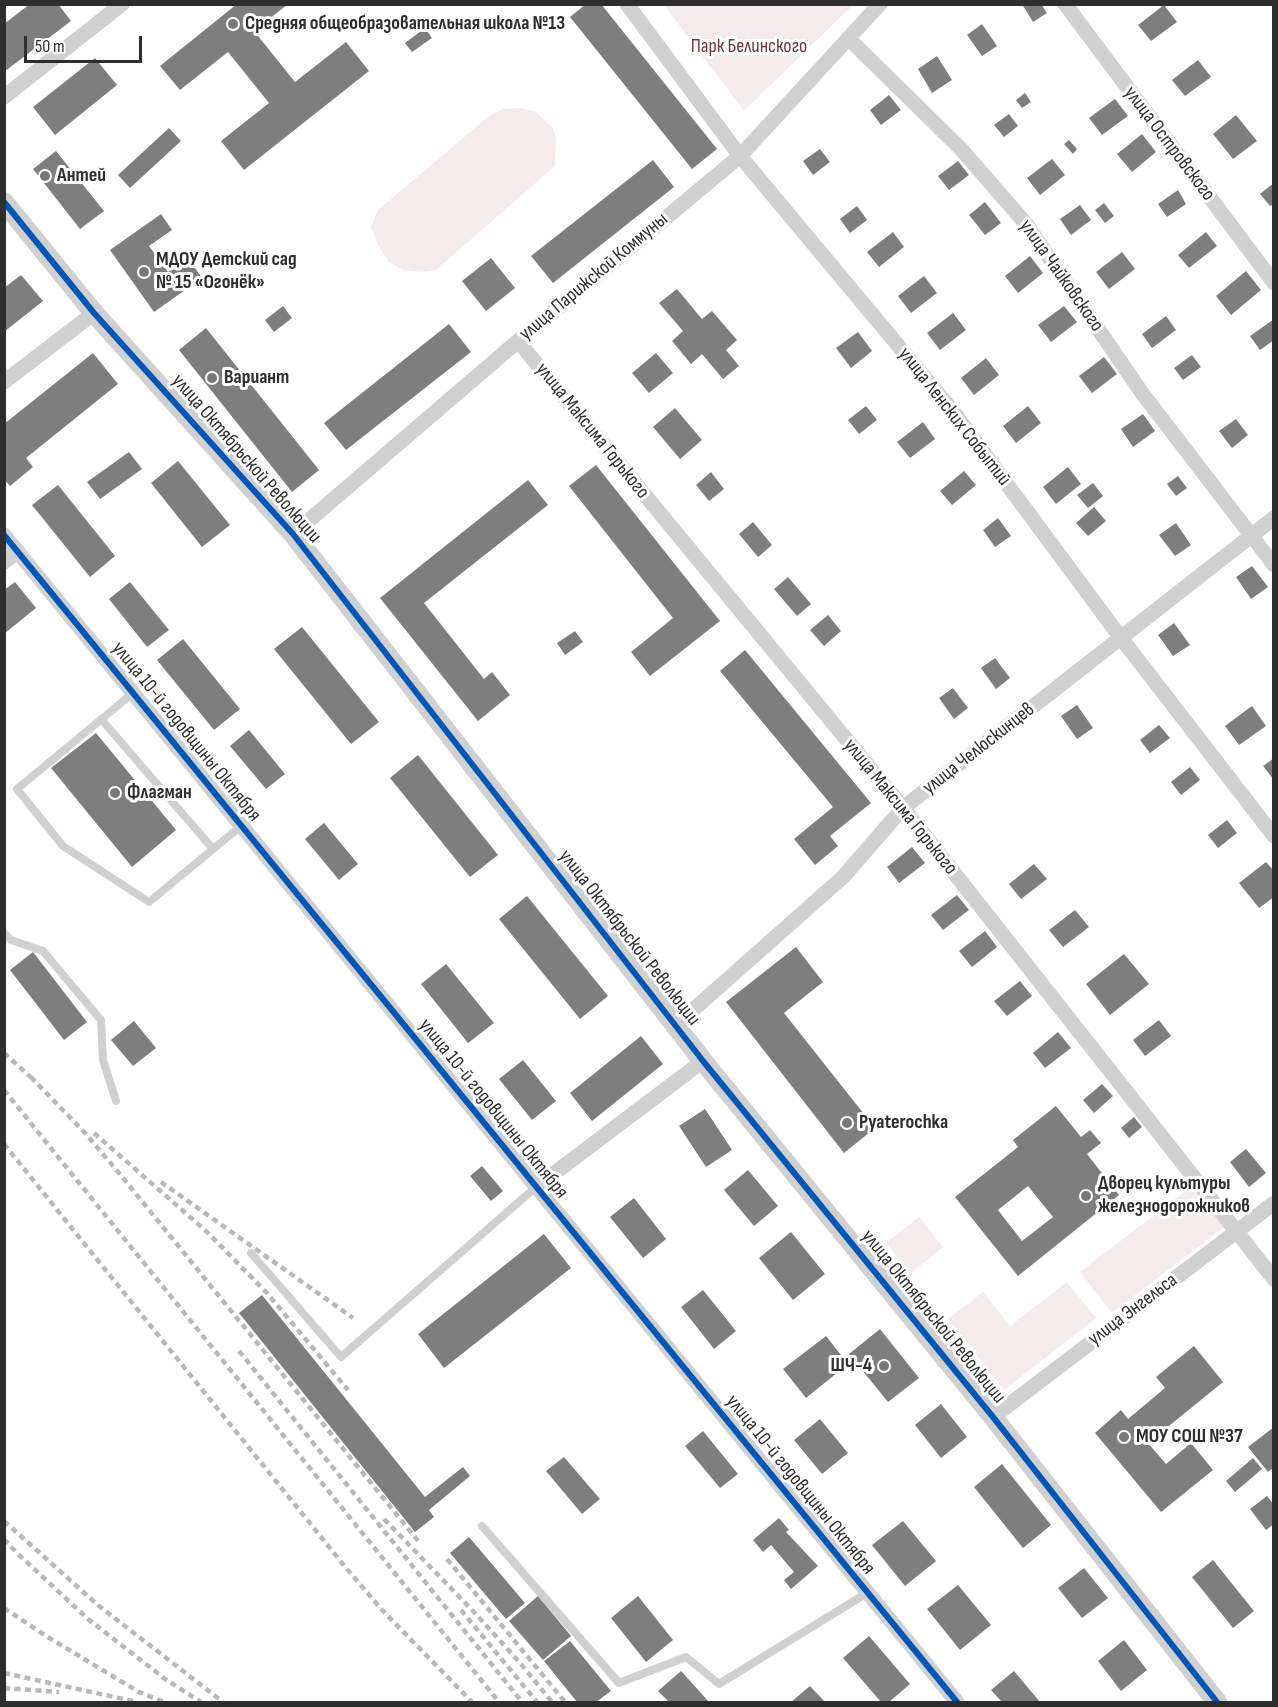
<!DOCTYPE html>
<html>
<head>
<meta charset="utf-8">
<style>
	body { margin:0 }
	#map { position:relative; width:1278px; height:1707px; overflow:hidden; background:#fff; font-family:"Sofia Sans Condensed",sans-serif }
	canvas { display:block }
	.frame { position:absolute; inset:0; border:6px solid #2e2e2e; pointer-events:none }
	.scale { position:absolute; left:24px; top:36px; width:118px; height:27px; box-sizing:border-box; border:3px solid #2e2e2e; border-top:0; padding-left:8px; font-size:18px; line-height:21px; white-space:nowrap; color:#2e2e2e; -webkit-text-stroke:4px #fff; paint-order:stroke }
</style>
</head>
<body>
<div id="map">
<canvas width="1278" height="1707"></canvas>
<div class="frame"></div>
<div class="scale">50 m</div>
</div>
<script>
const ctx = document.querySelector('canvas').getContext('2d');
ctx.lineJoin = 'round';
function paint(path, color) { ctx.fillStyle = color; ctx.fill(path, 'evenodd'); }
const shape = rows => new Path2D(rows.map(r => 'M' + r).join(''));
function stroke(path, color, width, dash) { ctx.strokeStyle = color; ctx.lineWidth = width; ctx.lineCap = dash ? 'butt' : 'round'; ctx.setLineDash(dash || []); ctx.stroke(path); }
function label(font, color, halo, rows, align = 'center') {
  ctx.font = font + ' "Sofia Sans Condensed",sans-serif'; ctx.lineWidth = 6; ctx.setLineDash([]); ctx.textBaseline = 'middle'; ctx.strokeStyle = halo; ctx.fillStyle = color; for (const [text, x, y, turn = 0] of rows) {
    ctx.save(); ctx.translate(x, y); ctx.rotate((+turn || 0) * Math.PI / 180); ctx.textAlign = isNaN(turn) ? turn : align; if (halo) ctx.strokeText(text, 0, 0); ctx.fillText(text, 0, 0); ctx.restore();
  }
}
const green = shape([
	[664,5,853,5,744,111],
	[521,108,536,112,552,127,556,137,555,166,436,270,420,272,403,270,388,261,378,245,371,227,378,210,488,117,502,109],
	[1192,1186,1224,1227,1112,1313,1080,1272],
	[919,1217,943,1247,911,1273,886,1243],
	[1067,1282,1096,1318,1004,1390,948,1319,983,1292,1010,1326]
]);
const building = shape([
	[30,4,58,4,71,21,4,72,4,24],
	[237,4,288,4,254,31,295,82,346,42,369,71,244,170,221,141,269,103,228,52,180,90,160,66],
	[586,4,601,4,717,149,692,169,570,17],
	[1022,4,1041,4,1047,13,1033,22],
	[1164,5,1177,22,1151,41,1138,25],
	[982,24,997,46,982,56,967,35],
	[425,28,432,38,412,52,405,43],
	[937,56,952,80,932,93,918,69],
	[95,58,117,85,55,135,33,107],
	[1198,60,1211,77,1185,96,1172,80],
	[1025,93,1031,102,1022,108,1016,100],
	[889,95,901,110,881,125,870,110],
	[1115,99,1128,116,1102,135,1089,118],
	[1009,114,1018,126,1004,137,994,125],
	[1236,115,1257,141,1233,159,1213,134],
	[169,128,181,141,130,188,118,175],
	[1142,134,1156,152,1132,172,1117,154],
	[1069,140,1077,149,1073,154,1064,144],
	[820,149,830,162,813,175,803,161],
	[56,151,104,211,80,229,33,169],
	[1052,159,1065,175,1040,195,1027,178],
	[653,160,674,187,553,283,531,256],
	[958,161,969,175,949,190,938,176],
	[1274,183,1274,204,1270,206,1260,194],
	[1178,190,1186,204,1167,217,1158,204],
	[985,202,1001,223,985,235,969,215],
	[1104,203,1114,216,1105,223,1095,210],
	[1080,205,1091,220,1071,235,1060,219],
	[857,206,867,220,850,233,840,219],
	[161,214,172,230,149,246,168,272,188,258,202,278,154,312,110,250],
	[893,232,904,247,879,267,867,252],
	[1206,232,1217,246,1189,268,1178,255],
	[1122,252,1135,269,1109,289,1096,272],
	[1030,256,1043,273,1018,293,1005,276],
	[491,258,515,288,486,311,462,281],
	[1246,271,1261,290,1231,315,1216,296],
	[21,275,43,301,4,332,4,288],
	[924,276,937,293,911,313,898,296],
	[677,289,702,319,712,311,737,340,726,350,739,366,723,379,702,354,691,364,672,341,683,331,659,303],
	[283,306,292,318,274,332,265,320],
	[1064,306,1077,322,1051,342,1038,325],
	[953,313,966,330,940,350,927,333],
	[1166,316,1176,330,1152,348,1142,334],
	[1274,319,1274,340,1260,350,1250,336],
	[449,324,471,352,346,450,324,423],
	[206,328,319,470,292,492,179,350],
	[858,332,872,351,851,368,836,348],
	[93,353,118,384,26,458,33,467,10,486,4,479,4,424],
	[656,353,673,373,649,393,632,373],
	[1192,355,1201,367,1183,380,1174,368],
	[1104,357,1117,374,1092,393,1079,376],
	[986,358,999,375,974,395,961,378],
	[866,406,877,420,859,434,848,420],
	[1028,406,1041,423,1016,443,1003,426],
	[675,408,702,440,680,459,653,427],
	[1143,414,1155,431,1133,447,1121,429],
	[1236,419,1248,435,1232,448,1219,431],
	[923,422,935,439,910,458,897,442],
	[129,452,142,469,100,499,87,482],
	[178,461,230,525,202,547,151,483],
	[596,465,720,621,650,676,631,652,673,618,569,486],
	[1068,467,1081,484,1056,504,1043,487],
	[964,471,976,485,952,505,940,491],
	[711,472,724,489,709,501,696,485],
	[1178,476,1187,488,1176,496,1167,484],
	[528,480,548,505,424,603,484,679,492,672,510,695,478,721,380,598],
	[1093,483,1103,496,1088,508,1077,495],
	[58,485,115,556,90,577,32,505],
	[1094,507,1106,521,1088,536,1076,523],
	[998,518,1011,536,995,547,983,530],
	[753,522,772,545,758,557,739,534],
	[1176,523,1191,545,1175,556,1159,535],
	[1252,566,1268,587,1251,599,1236,577],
	[788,577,811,604,797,616,774,589],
	[15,582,36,608,4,634,4,590],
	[130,582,169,630,147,647,109,599],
	[828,615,841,631,824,646,810,630],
	[1174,623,1190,645,1173,656,1158,635],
	[302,627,379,722,351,744,274,649],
	[575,631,583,642,565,655,557,643],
	[183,639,240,709,214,730,157,660],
	[745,650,871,803,830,836,838,846,815,865,794,839,833,807,720,671],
	[995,658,1010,678,996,689,981,668],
	[953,688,968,708,954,719,939,698],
	[1077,705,1093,728,1077,739,1061,716],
	[1252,706,1266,726,1239,745,1225,726],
	[1159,725,1170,738,1150,753,1140,740],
	[249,730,285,774,266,789,230,746],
	[96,733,176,830,132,867,51,768],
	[418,755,498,855,470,877,390,778],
	[1274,758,1274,780,1263,766],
	[1190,767,1200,780,1181,795,1171,782],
	[1227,820,1237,833,1218,848,1208,835],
	[324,823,358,864,339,880,305,839],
	[912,847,925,863,899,883,887,867],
	[1266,862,1274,871,1274,897,1259,908,1239,883],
	[1034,864,1047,879,1021,899,1009,884],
	[957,895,969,910,943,930,931,915],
	[527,896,608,996,580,1019,499,919],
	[1075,910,1089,927,1063,947,1049,930],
	[985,931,997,947,972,967,959,951],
	[796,947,823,982,784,1013,875,1128,844,1153,726,1002],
	[33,952,87,1022,64,1040,10,970],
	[1124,954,1149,984,1110,1015,1086,984],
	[446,964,494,1023,468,1043,421,984],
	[1020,981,1032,996,1007,1016,994,1001],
	[1159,1020,1171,1036,1145,1056,1133,1040],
	[134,1021,156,1048,133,1066,111,1040],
	[1058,1032,1071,1048,1045,1068,1033,1053],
	[641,1036,663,1064,592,1121,570,1093],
	[523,1060,556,1101,532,1120,499,1079],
	[1102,1084,1113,1096,1094,1113,1083,1100],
	[1056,1106,1081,1137,1090,1130,1101,1143,1087,1154,1119,1195,1018,1276,955,1197,1018,1147,1013,1140],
	[1028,1186,1053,1217,1022,1241,998,1210],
	[705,1109,732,1150,706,1167,679,1126],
	[1134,1117,1142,1127,1129,1138,1121,1128],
	[1246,1149,1266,1173,1249,1187,1230,1162],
	[482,1166,503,1191,491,1201,470,1176],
	[748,1170,778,1206,754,1226,724,1190],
	[634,1198,666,1239,643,1258,610,1217],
	[791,1232,825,1274,793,1300,759,1258],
	[544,1234,571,1268,444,1368,418,1334],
	[703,1290,736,1331,714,1349,681,1307],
	[262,1295,425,1497,463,1467,470,1476,429,1510,434,1517,415,1532,239,1313],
	[880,1329,919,1378,888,1402,849,1354],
	[826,1336,848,1364,806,1398,783,1369],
	[1194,1346,1223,1382,1148,1443,1166,1464,1191,1443,1213,1470,1161,1512,1095,1433,1121,1410,1128,1419,1165,1388,1156,1377],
	[941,1404,967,1437,941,1458,915,1425],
	[820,1419,848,1453,822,1474,794,1440],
	[1274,1427,1274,1467,1268,1472,1248,1447],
	[703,1431,738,1474,720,1488,685,1446],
	[564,1457,600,1499,582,1514,546,1471],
	[1253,1458,1262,1469,1235,1492,1226,1481],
	[1002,1464,1051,1525,1023,1548,974,1487],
	[1267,1496,1274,1505,1274,1524,1266,1530,1250,1509],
	[779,1518,789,1530,786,1532,818,1566,791,1589,784,1580,794,1572,771,1545,763,1552,753,1540],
	[903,1521,936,1561,905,1586,872,1545],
	[469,1537,525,1603,506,1619,450,1553],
	[1213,1560,1254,1611,1233,1628,1192,1577],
	[1084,1568,1108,1598,1082,1618,1058,1588],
	[958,1585,991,1625,960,1650,927,1609],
	[538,1596,571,1636,543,1660,509,1621],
	[638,1596,673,1640,646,1662,611,1618],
	[869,1636,910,1684,889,1702,881,1702,843,1658],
	[1124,1640,1147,1670,1121,1691,1098,1661],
	[570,1641,611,1691,596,1702,577,1702,544,1661],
	[681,1671,709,1702,669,1702,658,1691],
	[1014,1671,1040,1702,1002,1702,991,1690],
	[810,1686,825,1702,791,1702]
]);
const service = shape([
	[133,693,17,789,63,846,149,902,241,826],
	[101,719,213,849],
	[4,933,11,940,43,951,101,1020,103,1060,116,1101],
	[251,1253,341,1357,536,1187],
	[482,1526,619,1683,686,1657,719,1684,867,1593]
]);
const minor = shape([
	[627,4,740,156,952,410,1121,638,1274,836],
	[1065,4,1274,283],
	[848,38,961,149,1027,225,1142,393,1274,565],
	[4,97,122,4],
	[518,341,903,808,1274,1279],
	[4,382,94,313],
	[293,534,518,341,740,156,880,4],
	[4,535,957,1702],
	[4,562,18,551],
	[676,1025,843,877,903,808,1274,518],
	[536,1187,703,1061],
	[993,1417,1274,1203]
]);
const tertiary = shape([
	[4,202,94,313,293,534,703,1061,993,1417,1217,1702]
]);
const rail = shape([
	[4,1053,35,1081],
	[31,1077,85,1133,119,1173,419,1542],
	[4,1090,499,1702],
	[94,1133,206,1231,267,1293,348,1390],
	[4,1144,342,1563,382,1610,472,1702],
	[161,1182,353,1318],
	[239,1351,522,1702],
	[384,1519,473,1611,521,1664,552,1702],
	[4,1521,99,1606,223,1702],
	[4,1539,17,1553,88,1619,165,1679,201,1702],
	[447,1559,565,1702],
	[4,1608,46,1636,139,1692,164,1702],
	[461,1610,537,1702],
	[4,1673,137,1702],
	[4,1688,59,1692]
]);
const cycleway = shape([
	[4,202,94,313,293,534,703,1061,993,1417,1217,1702],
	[4,535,957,1702]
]);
const markers = [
	[233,24,6,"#777"],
	[45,176,6,"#777"],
	[144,272,6,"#777"],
	[212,378,6,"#777"],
	[115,793,6,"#777"],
	[847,1123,6,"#777"],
	[1086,1196,6,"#777"],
	[884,1366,6,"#777"],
	[1124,1437,6,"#777"]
];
const poiNames = [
	["Средняя общеобразовательная школа №13",245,24],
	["Антей",57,176],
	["МДОУ Детский сад",156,260],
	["№ 15 «Огонёк»",156,283],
	["Вариант",224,378],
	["Флагман",127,793],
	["Pyaterochka",859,1123],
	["Дворец культуры",1098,1184],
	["железнодорожников",1098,1207],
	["ШЧ-4",872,1366,"right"],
	["МОУ СОШ №37",1136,1437]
];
const parkNames = [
	["Парк Белинского",749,47]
];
const streetNames = [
	["улица Островского",1169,144,53],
	["улица Чайковского",1061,276,55],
	["улица Парижской Коммуны",594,277,-40],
	["улица Ленских Событий",954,417,52],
	["улица Максима Горького",592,431,51],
	["улица Октябрьской Революции",246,459,49],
	["улица 10-й годовщины Октября",186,732,51],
	["улица Челюскинцев",979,749,-38],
	["улица Максима Горького",900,807,51],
	["улица Октябрьской Революции",629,938,52],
	["улица 10-й годовщины Октября",493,1109,51],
	["улица Энгельса",1133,1310,-37],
	["улица Октябрьской Революции",933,1317,51],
	["улица 10-й годовщины Октября",800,1485,51]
];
paint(green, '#f5ebec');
paint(building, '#7e7e7e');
stroke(service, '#d0d0d0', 8);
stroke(minor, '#d0d0d0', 15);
stroke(tertiary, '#d0d0d0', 20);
stroke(rail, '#b8b8b8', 4.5, [6, 4.5]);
stroke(cycleway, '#0057b8', 6);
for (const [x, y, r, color] of markers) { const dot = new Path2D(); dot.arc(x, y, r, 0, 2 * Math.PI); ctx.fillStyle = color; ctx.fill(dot); stroke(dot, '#fff', 2); }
label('bold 20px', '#2e2e2e', '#fff', poiNames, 'left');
label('20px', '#6d3939', '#fff', parkNames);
label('20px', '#2e2e2e', '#fff', streetNames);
</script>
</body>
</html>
